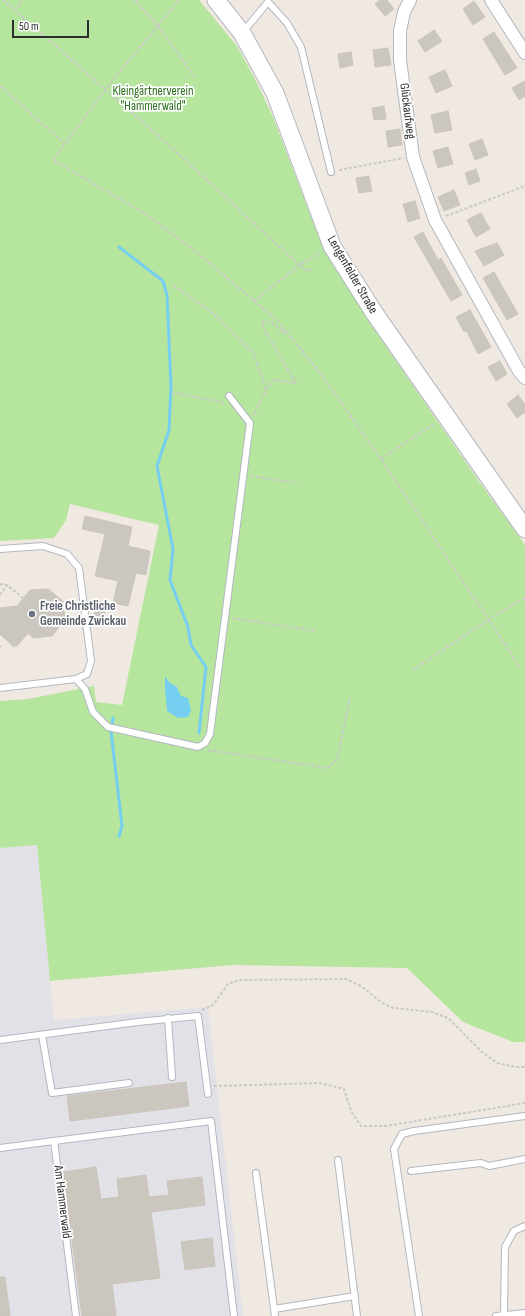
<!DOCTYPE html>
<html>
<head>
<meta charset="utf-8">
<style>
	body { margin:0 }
	#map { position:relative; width:525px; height:1316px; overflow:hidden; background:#efe9e1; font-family:"Sofia Sans Condensed",sans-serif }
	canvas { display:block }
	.scale { position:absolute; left:12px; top:20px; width:77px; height:18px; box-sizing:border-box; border:2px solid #2e2e2e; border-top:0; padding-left:5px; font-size:12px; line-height:14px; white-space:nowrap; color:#2e2e2e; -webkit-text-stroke:3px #fff; paint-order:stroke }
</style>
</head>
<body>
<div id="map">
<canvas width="525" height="1316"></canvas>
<div class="scale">50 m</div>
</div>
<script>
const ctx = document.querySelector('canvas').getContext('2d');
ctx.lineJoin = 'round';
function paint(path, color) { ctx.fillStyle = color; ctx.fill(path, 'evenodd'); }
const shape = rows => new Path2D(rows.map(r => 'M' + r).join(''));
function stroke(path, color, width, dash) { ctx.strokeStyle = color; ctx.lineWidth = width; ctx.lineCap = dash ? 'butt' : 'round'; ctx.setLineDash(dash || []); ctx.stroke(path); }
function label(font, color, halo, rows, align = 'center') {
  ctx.font = font + ' "Sofia Sans Condensed",sans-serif'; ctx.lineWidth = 3.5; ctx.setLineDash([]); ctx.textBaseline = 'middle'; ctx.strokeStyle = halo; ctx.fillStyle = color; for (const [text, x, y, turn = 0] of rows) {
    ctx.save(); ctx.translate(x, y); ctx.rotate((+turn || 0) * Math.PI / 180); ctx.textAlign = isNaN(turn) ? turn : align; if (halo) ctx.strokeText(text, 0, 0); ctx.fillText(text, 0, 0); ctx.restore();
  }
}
const industrial = shape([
	[37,845,54,1020,208,1007,243,1316,0,1316,0,848]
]);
const green = shape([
	[0,0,199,0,237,46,256,81,273,117,318,235,367,319,478,480,525,545,525,1042,513,1042,463,1022,407,968,233,965,50,981,37,845,0,848,0,701,28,699,94,686,96,702,122,705,159,525,70,504,66,520,54,538,0,541]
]);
const water = shape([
	[165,676,170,683,177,687,181,696,188,698,191,710,188,717,178,718,167,711,165,688]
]);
const stream = shape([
	[119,247,163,281,167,295,171,386,169,430,157,466,173,549,170,580,188,627,191,645,206,667,199,733],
	[112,725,113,718],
	[111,731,122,826,119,836]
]);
const building = shape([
	[380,0,387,0,394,9,385,16,375,4,380,0],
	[474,1,485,17,473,25,463,9,474,1],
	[434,30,442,41,425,52,418,41,434,30],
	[494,32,517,68,505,75,483,39,494,32],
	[388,48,391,65,375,67,373,50,388,48],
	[351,52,353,65,340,68,338,54,351,52],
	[445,70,452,86,436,93,429,77,445,70],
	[525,81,525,96,519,100,512,88,525,81],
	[384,106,386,119,374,120,372,108,384,106],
	[448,111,452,130,435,133,431,115,448,111],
	[400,129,402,145,388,147,386,131,400,129],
	[482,139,488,155,475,160,469,144,482,139],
	[448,147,453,164,438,168,433,151,448,147],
	[476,169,480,181,469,185,465,173,476,169],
	[369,176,372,191,359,193,356,178,369,176],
	[454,190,460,205,444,211,438,197,454,190],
	[415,201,420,218,408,222,403,204,415,201],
	[481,213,490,229,476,237,467,220,481,213],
	[423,232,438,260,441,258,462,295,451,301,414,237,423,232],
	[497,243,504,255,484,266,475,251,497,243],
	[494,272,518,314,507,320,483,278,494,272],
	[470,310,491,347,478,354,466,330,464,332,456,317,470,310],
	[500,361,507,374,496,381,488,367,500,361],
	[518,395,525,404,525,412,517,418,507,404,518,395],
	[85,516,132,527,128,546,150,551,146,575,136,573,128,606,113,603,118,581,95,576,105,534,82,529,85,516],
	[48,589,63,601,65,620,52,636,33,638,28,633,17,646,16,645,14,647,0,634,0,608,17,606,30,590,48,589],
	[97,601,106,602,104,617,94,616,97,601],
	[186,1082,189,1106,70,1121,67,1096,186,1082],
	[96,1167,101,1199,119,1197,117,1179,146,1175,149,1197,169,1195,167,1181,202,1177,205,1205,151,1212,160,1278,112,1284,116,1316,82,1316,63,1172,96,1167],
	[212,1238,215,1266,185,1270,181,1242,212,1238],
	[0,1277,5,1277,10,1316,0,1316,0,1277]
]);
const path = shape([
	[3,0,162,139,305,270,312,270],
	[135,0,157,25,195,77],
	[179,0,105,90,53,160,147,215,195,251,277,320,320,373,381,459,520,667],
	[15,12,22,0],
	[0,86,64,143],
	[339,170,404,158],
	[446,216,525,186],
	[174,286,213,313,254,354,266,390,253,416],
	[254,301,300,265,320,253],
	[266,390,273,380,296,383,263,328,263,321,274,324,284,333,287,332],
	[172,392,225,403],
	[381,459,435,423],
	[251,476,297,483],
	[0,584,7,585,23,598],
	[0,595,7,585],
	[232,618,316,631],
	[0,647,1,646],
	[413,670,489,619,525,598],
	[208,750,328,768,337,760,350,698],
	[202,1010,213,1005,228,984,239,980,346,979,361,986,382,1003,393,1008,432,1012,448,1018,482,1052,497,1063,516,1067,525,1067],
	[214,1086,320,1083,344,1089,351,1111,361,1126,386,1126,525,1103]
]);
const lane = shape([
	[243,32,268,2,287,23,301,47,331,172],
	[0,549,43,546,67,554,79,568,91,661,87,674,76,679,0,688],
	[76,679,85,689,93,712,108,727,198,747,205,743,210,734,250,423,229,396],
	[168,1018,172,1077],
	[42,1035,52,1093,129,1083],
	[0,1040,138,1022,198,1016,208,1094],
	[54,1141,211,1121,234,1316],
	[0,1148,54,1141,76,1316],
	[338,1160,357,1316],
	[411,1171,481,1163,489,1166,525,1159],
	[256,1173,275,1316],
	[274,1309,355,1296],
	[504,1315,505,1247,514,1231,525,1226],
	[419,1316,394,1149,402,1134,414,1131,525,1116],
	[496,1316,525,1313]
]);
const street = shape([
	[410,0,404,12,400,31,400,60,413,157,435,220,519,371,525,378],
	[491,0,525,53]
]);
const secondary = shape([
	[216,0,242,33,275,93,332,246,375,314,525,529]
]);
const markers = [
	[32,614,4,"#6b7280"]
];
const parkNames = [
	["Kleingärtnerverein",153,92],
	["\"Hammerwald\"",153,107]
];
const streetNames = [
	["Glückaufweg",407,111,83],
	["Lengenfelder Straße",352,275,60],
	["Am Hammerwald",62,1202,83]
];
const worshipNames = [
	["Freie Christliche",40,607],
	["Gemeinde Zwickau",40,622]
];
paint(industrial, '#e3e1e8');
paint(green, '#b6e59e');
paint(water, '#75cff0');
stroke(stream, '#75cff0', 3);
paint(building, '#cbc7bf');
stroke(building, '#cbc5ba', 1);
stroke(lane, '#b4b7c1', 8);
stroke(street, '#b4b7c1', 14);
stroke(secondary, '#b4b7c1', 19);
stroke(path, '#c9c9c9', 2, [3, 2]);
stroke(lane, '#fff', 6);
stroke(street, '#fff', 12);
stroke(secondary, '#fff', 17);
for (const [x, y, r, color] of markers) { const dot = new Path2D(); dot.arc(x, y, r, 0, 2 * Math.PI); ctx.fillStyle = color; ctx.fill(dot); stroke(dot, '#fff', 1.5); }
label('13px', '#2c6e1b', '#fff', parkNames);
label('13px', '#2e2e2e', '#fff', streetNames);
label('bold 13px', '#5b616d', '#fff', worshipNames, 'left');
</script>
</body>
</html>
